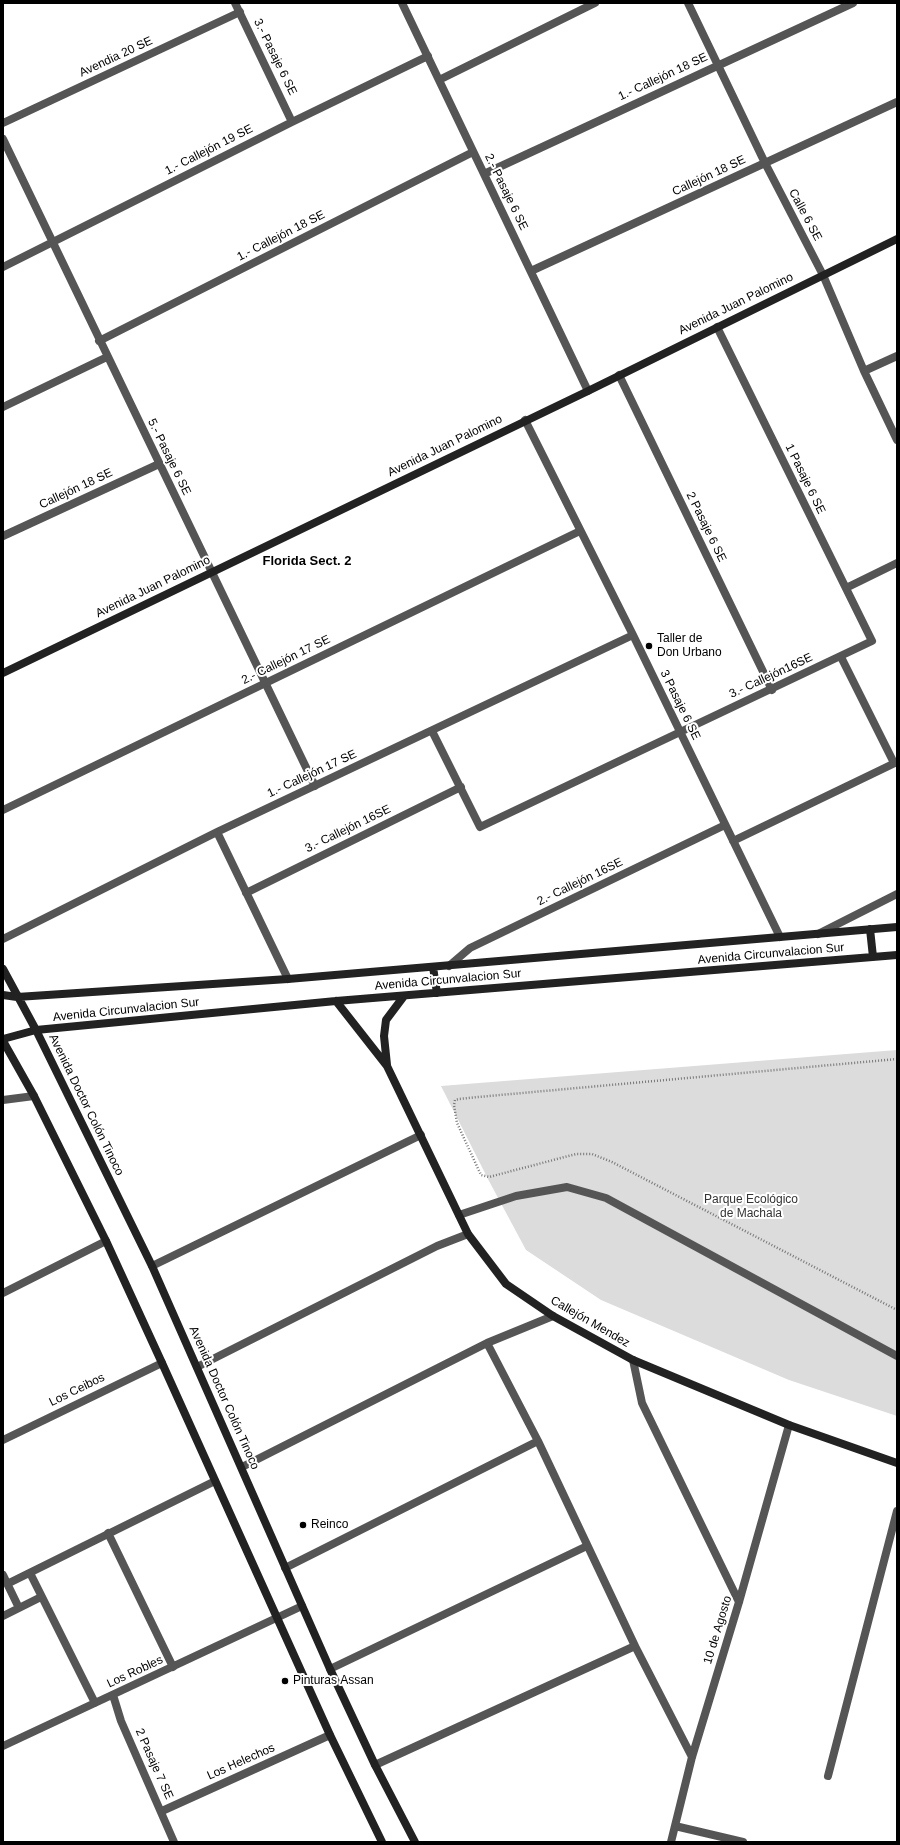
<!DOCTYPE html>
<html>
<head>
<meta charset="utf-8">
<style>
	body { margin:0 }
	#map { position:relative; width:900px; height:1845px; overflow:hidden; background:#fff; font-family:Helvetica,sans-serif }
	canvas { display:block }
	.frame { position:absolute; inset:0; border:4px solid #000; pointer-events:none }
</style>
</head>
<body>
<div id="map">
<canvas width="900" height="1845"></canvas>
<div class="frame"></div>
</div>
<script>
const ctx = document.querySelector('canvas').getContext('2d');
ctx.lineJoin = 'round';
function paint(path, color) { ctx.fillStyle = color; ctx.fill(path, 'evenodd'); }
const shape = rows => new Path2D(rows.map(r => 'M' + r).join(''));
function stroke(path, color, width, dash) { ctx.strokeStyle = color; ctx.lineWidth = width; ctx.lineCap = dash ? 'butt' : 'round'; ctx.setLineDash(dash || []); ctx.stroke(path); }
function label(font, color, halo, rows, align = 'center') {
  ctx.font = font + ' Helvetica,sans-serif'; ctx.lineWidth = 4; ctx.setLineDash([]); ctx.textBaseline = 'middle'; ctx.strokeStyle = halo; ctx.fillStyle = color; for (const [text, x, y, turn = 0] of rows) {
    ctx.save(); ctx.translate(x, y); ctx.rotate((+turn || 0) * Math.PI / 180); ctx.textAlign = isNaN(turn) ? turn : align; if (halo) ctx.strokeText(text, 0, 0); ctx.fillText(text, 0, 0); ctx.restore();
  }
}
const green = shape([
	[897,1050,897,1416,789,1380,601,1300,526,1250,489,1181,441,1086]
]);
const path = shape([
	[897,1059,478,1097,459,1099,455,1100,454,1105,457,1123,481,1175,489,1177,576,1154,592,1154,612,1162,897,1310]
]);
const lane = shape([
	[459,1215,516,1196,567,1187,606,1198,897,1356]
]);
const street = shape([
	[235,3,292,122],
	[402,3,588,391],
	[688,3,765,163,823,275,864,371,897,440],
	[439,80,595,3],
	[3,123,240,12],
	[3,139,315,786],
	[484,174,853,3],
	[3,267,292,122,428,56],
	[531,271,897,102],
	[99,341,473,152],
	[864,371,897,356],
	[619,375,772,690],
	[3,407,107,357],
	[525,420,633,635,780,937],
	[3,536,159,464],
	[846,588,897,563],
	[841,657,894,763],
	[432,731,480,827,872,641,717,327],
	[3,810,580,531],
	[217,832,288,979],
	[733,841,897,762],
	[246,893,461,787],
	[818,934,897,894],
	[3,939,217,832,633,635],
	[449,966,470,948,725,825],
	[3,1100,34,1096],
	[152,1266,421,1135],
	[3,1293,106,1241],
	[487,1343,538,1441,635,1646,692,1757],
	[633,1360,642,1403,739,1602],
	[197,1367,437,1246,468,1234],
	[3,1440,162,1363],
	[242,1467,487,1343,553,1316],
	[108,1533,173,1667],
	[285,1568,538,1441],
	[30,1573,95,1703],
	[3,1575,19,1608],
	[7,1584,215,1481],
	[3,1616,41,1597],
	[330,1669,587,1546],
	[113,1695,121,1721,174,1842],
	[3,1746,302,1606],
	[375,1765,635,1646],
	[828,1776,897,1511],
	[162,1811,330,1735],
	[675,1826,743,1842],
	[671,1842,692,1757,739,1602,789,1425]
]);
const secondary = shape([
	[3,673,588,391,897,239],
	[870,929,873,957],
	[433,967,437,993],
	[3,969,36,1030,152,1266,330,1669,375,1765,415,1842],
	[3,995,17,997,288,979,897,927],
	[336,1001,387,1066,468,1234,506,1284,553,1316,633,1360,789,1425,897,1463],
	[3,1039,36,1030,336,1001,897,955],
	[3,1041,34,1096,106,1241,162,1363,330,1735,382,1842],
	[387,1065,384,1036,386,1020,404,996]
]);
const markers = [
	[649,646,4,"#000"],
	[303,1525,4,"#000"],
	[285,1681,4,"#000"]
];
const streetNames = [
	["Avendia 20 SE",116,57,-25],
	["3.- Pasaje 6 SE",275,57,64],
	["1.- Callejón 18 SE",663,77,-25],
	["1.- Callejón 19 SE",209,150,-27],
	["Callejón 18 SE",709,176,-25],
	["2.- Pasaje 6 SE",506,192,64],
	["Calle 6 SE",805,215,62],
	["1.- Callejón 18 SE",281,236,-27],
	["Avenida Juan Palomino",736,304,-26],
	["Avenida Juan Palomino",445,446,-26],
	["5.- Pasaje 6 SE",169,457,64],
	["1 Pasaje 6 SE",805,479,64],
	["Callejón 18 SE",76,489,-25],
	["2 Pasaje 6 SE",706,527,64],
	["Avenida Juan Palomino",153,587,-26],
	["2.- Callejón 17 SE",286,660,-26],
	["3.- Callejón16SE",771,676,-25],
	["3 Pasaje 6 SE",680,705,64],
	["1.- Callejón 17 SE",312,774,-25],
	["3.- Callejón 16SE",348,829,-26],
	["2.- Callejón 16SE",580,882,-26],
	["Avenida Circunvalacion Sur",771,954,-5],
	["Avenida Circunvalacion Sur",448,980,-5],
	["Avenida Circunvalacion Sur",126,1010,-6],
	["Avenida Doctor Colón Tinoco",86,1105,64],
	["Callejón Mendez",590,1322,30],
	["Los Ceibos",77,1390,-26],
	["Avenida Doctor Colón Tinoco",224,1398,66],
	["10 de Agosto",718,1630,-73],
	["Los Robles",135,1672,-25],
	["Los Helechos",241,1762,-24],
	["2 Pasaje 7 SE",154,1764,66]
];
const poiNames = [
	["Taller de",657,639],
	["Don Urbano",657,653],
	["Reinco",311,1525],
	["Pinturas Assan",293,1681]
];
const parkNames = [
	["Parque Ecológico",751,1200],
	["de Machala",751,1214]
];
const neighbourhoodNames = [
	["Florida Sect. 2",307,561]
];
paint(green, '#dcdcdc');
stroke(path, '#777', 2.5, [1, 2]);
stroke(lane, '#555', 8);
stroke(street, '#555', 8);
stroke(secondary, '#222', 8);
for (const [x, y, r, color] of markers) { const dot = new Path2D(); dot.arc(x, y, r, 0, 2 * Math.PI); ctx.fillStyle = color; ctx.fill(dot); stroke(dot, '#fff', 1.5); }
label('12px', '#000', '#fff', streetNames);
label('12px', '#000', '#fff', poiNames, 'left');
label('12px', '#333', '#fff', parkNames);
label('bold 13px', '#000', '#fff', neighbourhoodNames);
</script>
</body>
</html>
